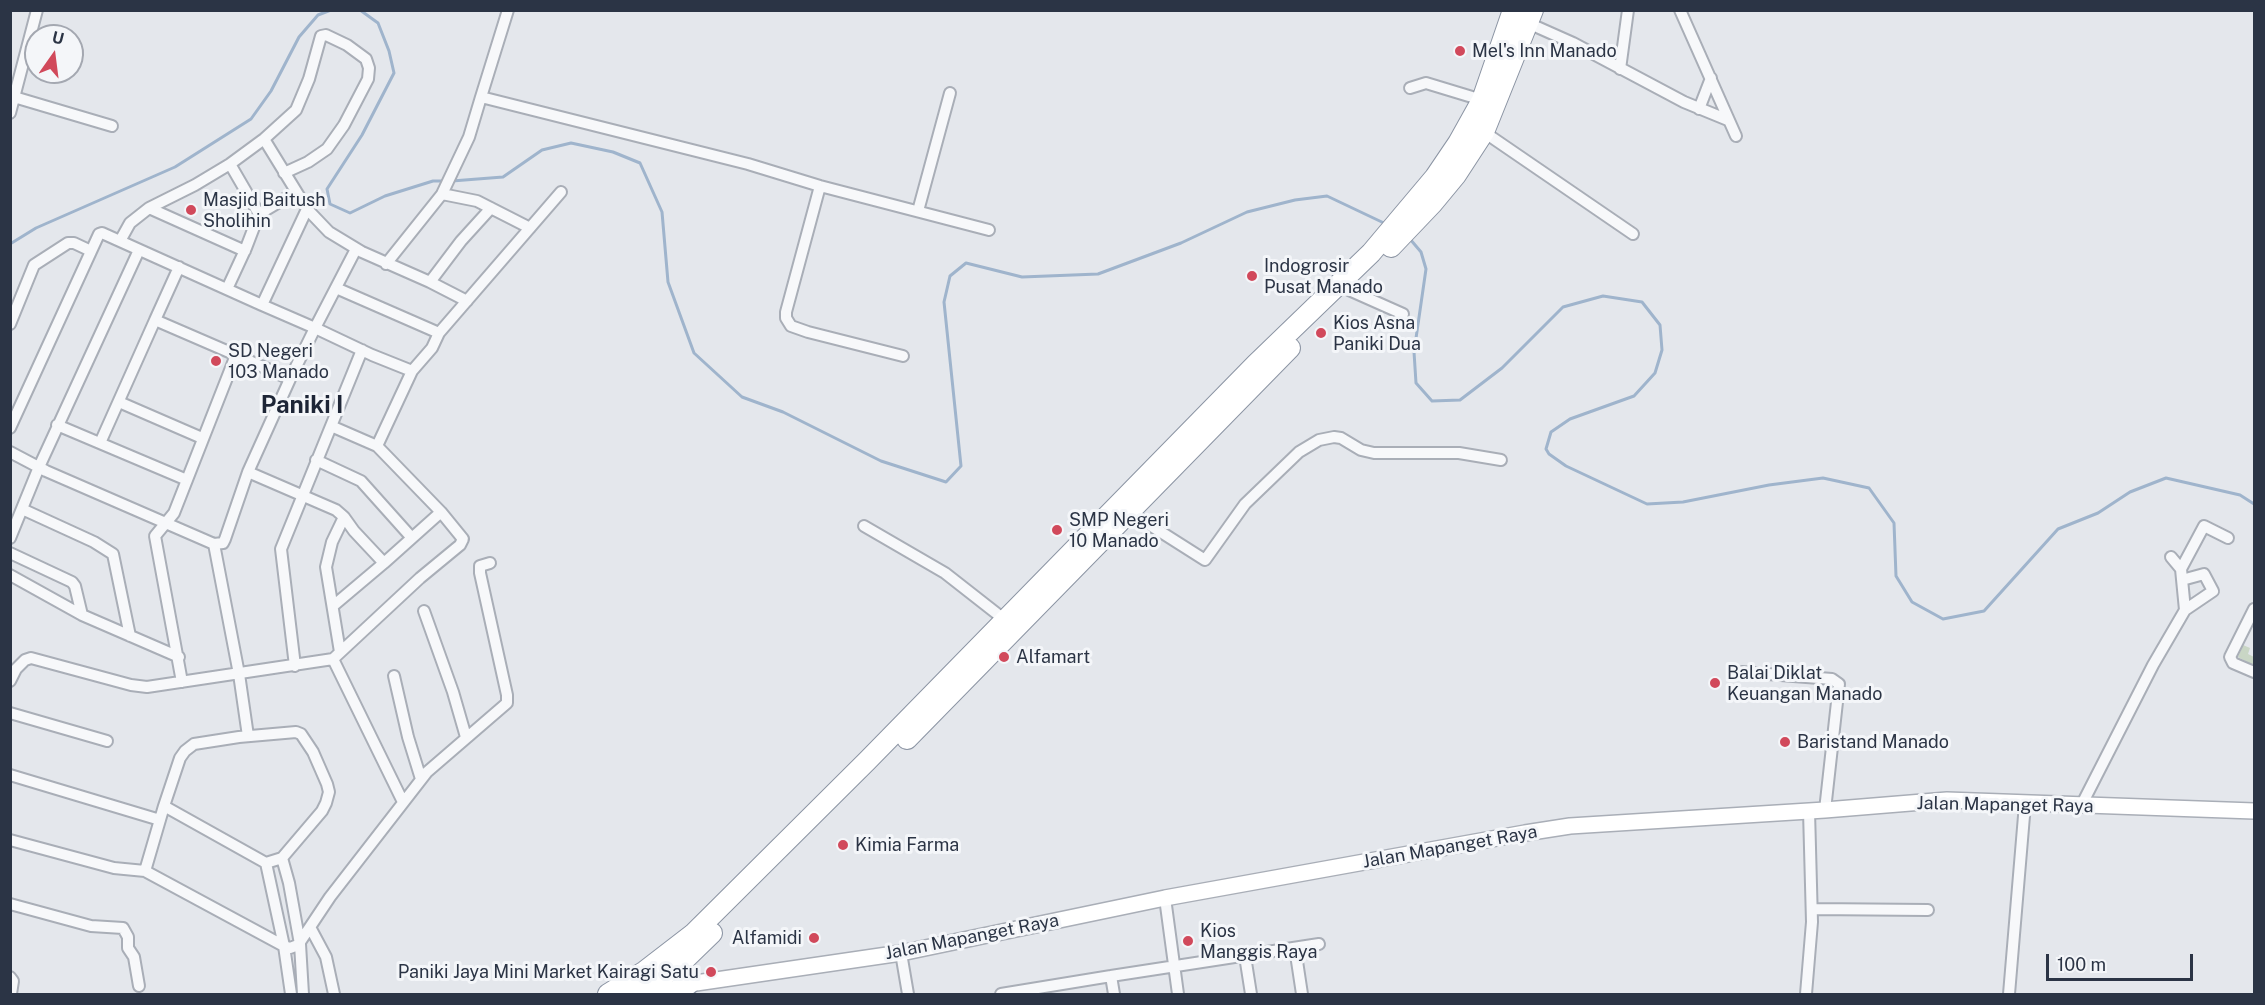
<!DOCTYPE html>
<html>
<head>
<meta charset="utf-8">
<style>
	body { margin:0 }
	#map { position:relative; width:2265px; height:1005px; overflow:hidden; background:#e4e7ec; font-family:"Public Sans",sans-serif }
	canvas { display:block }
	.frame { position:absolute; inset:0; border:12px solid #2b3445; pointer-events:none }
	.north { position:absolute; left:24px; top:24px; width:60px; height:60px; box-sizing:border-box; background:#f4f6f9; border:2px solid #a4a8b1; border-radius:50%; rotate:14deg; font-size:16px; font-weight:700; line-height:24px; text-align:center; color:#2b3445 }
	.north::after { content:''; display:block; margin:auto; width:21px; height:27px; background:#d1495b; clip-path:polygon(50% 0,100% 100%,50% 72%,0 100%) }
	.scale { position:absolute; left:2046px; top:954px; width:147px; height:27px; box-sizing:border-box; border:3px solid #2b3445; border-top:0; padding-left:8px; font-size:18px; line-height:21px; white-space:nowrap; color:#2b3445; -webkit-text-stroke:4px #f4f6f9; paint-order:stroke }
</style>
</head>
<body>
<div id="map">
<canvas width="2265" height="1005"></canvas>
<div class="frame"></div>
<div class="north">U</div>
<div class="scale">100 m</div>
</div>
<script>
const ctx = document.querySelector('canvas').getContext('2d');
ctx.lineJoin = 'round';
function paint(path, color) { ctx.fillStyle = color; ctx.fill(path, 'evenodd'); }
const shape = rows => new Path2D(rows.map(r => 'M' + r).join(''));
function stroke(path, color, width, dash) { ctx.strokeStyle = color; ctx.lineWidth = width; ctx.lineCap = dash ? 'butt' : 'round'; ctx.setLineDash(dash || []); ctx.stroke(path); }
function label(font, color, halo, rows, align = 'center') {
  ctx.font = font + ' "Public Sans",sans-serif'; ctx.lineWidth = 6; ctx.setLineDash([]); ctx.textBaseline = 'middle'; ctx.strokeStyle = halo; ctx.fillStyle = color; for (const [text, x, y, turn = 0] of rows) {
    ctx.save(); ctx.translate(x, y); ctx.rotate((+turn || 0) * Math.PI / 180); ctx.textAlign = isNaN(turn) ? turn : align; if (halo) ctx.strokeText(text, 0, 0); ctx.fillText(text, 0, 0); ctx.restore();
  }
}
const green = shape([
	[2243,645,2250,648,2248,654,2254,657,2253,665,2238,657]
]);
const stream = shape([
	[360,10,378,23,389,51,394,73,362,135,327,189,330,204,350,213,385,196,433,181,445,181],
	[452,181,503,177,542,150,571,143,613,152,640,163,662,212,668,282,694,353,742,397,783,412,881,461,946,482,961,466,944,302,950,276,966,263,1022,277,1098,274,1181,243,1247,212,1295,200,1327,196,1386,224],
	[1410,239,1421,252,1426,269,1414,352,1416,383,1432,401,1460,400,1502,368,1563,307,1603,296,1642,302,1660,325,1662,350,1655,373,1634,396,1570,419,1551,432,1546,449,1549,454,1566,466,1647,504,1683,502,1769,485,1823,478,1869,488,1894,523,1896,576,1912,602,1943,619,1984,611,2058,529,2098,513,2130,492,2166,478,2240,495,2254,504],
	[10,244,36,228,175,167,251,119,271,91,299,37,318,15,331,10]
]);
const street = shape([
	[508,10,481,97,748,164,820,186,989,230],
	[1680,10,1736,136],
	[1528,23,1573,43,1684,102,1728,120],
	[1620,69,1628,10],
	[1410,88,1426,83,1482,100],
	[14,97,112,126],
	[1699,109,1711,78],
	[10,113,37,10],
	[1484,132,1633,234],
	[264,139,307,209,329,232,362,252,430,282],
	[820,186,786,312,786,318,791,326,808,332,903,356],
	[442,194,469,137,481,97],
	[149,208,195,185,230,164,264,139,296,110,309,79,321,36,326,35,347,45,366,59,369,68,368,79,344,125,327,149,308,162,284,173],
	[918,211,950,93],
	[259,214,296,192],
	[120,241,130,223,149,208,245,251],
	[386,264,442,194,477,201,530,228],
	[179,267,155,320,236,355,174,513,155,536,182,682],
	[336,288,439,333],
	[227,289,246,248,259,214,230,164],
	[1349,290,1403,314],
	[467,301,430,282,461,241,491,208],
	[262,305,315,328,356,249],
	[10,324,34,265,68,243,74,243,91,251],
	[236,355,290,379,315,328,372,355,412,371,432,348,439,333,561,192],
	[119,402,202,438],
	[57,425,187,480],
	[10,428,99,234,102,233,262,305,307,209],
	[100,443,155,320],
	[377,446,412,371],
	[10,452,46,471,214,544,239,674,248,736],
	[316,460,361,481,412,538],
	[248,472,290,379],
	[22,509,94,542,113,554,130,636],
	[1131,513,1205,560,1245,504,1299,452,1319,440,1334,437,1341,438,1361,450,1374,453,1459,453,1501,460],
	[864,526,945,573,1005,620],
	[10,538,39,467,139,250],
	[214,544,223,543,225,539,248,472,336,510,344,517,354,531,384,563,441,512],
	[10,553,72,582,75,586,82,615],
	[2171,557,2181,569,2204,526,2228,538],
	[10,575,82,615,179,657],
	[2182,580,2204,574,2213,591,2185,610],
	[333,606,384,563],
	[2254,609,2230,657,2233,663,2254,672],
	[424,611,453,692,466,737],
	[340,652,326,567,332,542,344,517],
	[333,659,403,802],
	[295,666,281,549,362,350],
	[1742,672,1832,679,1839,684,1825,810],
	[394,676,408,737,421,779],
	[10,681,16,669,25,660,31,658,131,685,147,687,333,659,420,578,460,545,463,539,441,512,377,446,331,426],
	[10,713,107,741],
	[10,775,160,820],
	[2081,806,2153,665,2185,610,2181,569],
	[10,840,114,868,145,871,284,946,290,948,298,945,330,897,427,772,507,703,507,695,480,573,480,566,490,563],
	[282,858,289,883,300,944,303,994],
	[266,863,284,946,291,994],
	[145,871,164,806,180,758,185,751,194,744,239,737,296,732,301,734,313,752,327,784,329,792,326,803,322,811,282,858,266,863,164,806],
	[1165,898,1178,994],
	[10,904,91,926,123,928,128,937,128,948,134,957,139,986],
	[1812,909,1928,910],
	[310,927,326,957,334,994],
	[1295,948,1302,994],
	[901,953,908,994],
	[1245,956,1251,994],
	[10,977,13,981,11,994],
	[1001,994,1111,976],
	[1114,994,1111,976,1319,944],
	[1806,994,1812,922,1809,811],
	[2009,994,2025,804]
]);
const secondary = shape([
	[657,994,689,984,901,953,1165,898,1525,833,1570,826,1825,810,1947,800,2254,811]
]);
const highway = shape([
	[1391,247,1432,204,1456,175,1484,132,1533,10],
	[907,739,1290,348],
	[679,965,689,984],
	[608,994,645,971,693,934,867,761,1255,365,1371,253,1435,177,1458,143,1482,100,1513,10],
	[637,994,679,965,712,933]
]);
const markers = [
	[1460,51,6,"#d1495b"],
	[191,210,6,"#d1495b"],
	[1252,276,6,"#d1495b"],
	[1321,333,6,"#d1495b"],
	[216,361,6,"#d1495b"],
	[1057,530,6,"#d1495b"],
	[1004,657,6,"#d1495b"],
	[1715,683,6,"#d1495b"],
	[1785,742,6,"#d1495b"],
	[843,845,6,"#d1495b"],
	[814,938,6,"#d1495b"],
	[1188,941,6,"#d1495b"],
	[711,972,6,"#d1495b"]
];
const poiNames = [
	["Mel's Inn Manado",1472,51],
	["Masjid Baitush",203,200],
	["Sholihin",203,221],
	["Indogrosir",1264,266],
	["Pusat Manado",1264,287],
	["Kios Asna",1333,323],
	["Paniki Dua",1333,344],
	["SD Negeri",228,351],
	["103 Manado",228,372],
	["SMP Negeri",1069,520],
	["10 Manado",1069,541],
	["Alfamart",1016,657],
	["Balai Diklat",1727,673],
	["Keuangan Manado",1727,694],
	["Baristand Manado",1797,742],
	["Kimia Farma",855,845],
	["Kios",1200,931],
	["Manggis Raya",1200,952],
	["Alfamidi",802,938,"right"],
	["Paniki Jaya Mini Market Kairagi Satu",699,972,"right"]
];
const streetNames = [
	["Jalan Mapanget Raya",2005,805,1],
	["Jalan Mapanget Raya",1450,847,-10],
	["Jalan Mapanget Raya",972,937,-11]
];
const districtNames = [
	["Paniki I",302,406]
];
paint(green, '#c9d6c5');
stroke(stream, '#9fb4cc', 3);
stroke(street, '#a9aeb7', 14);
stroke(secondary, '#a9aeb7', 18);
stroke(highway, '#8b94a3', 22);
stroke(street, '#f7f8fa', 10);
stroke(secondary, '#fff', 15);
stroke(highway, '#fff', 20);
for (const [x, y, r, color] of markers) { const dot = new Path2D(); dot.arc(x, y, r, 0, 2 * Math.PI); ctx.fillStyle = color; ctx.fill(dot); stroke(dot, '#f4f6f9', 2); }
label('18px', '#2b3445', '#f4f6f9', poiNames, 'left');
label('18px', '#2b3445', '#f4f6f9', streetNames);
label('bold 24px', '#1d2536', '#f4f6f9', districtNames);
</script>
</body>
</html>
